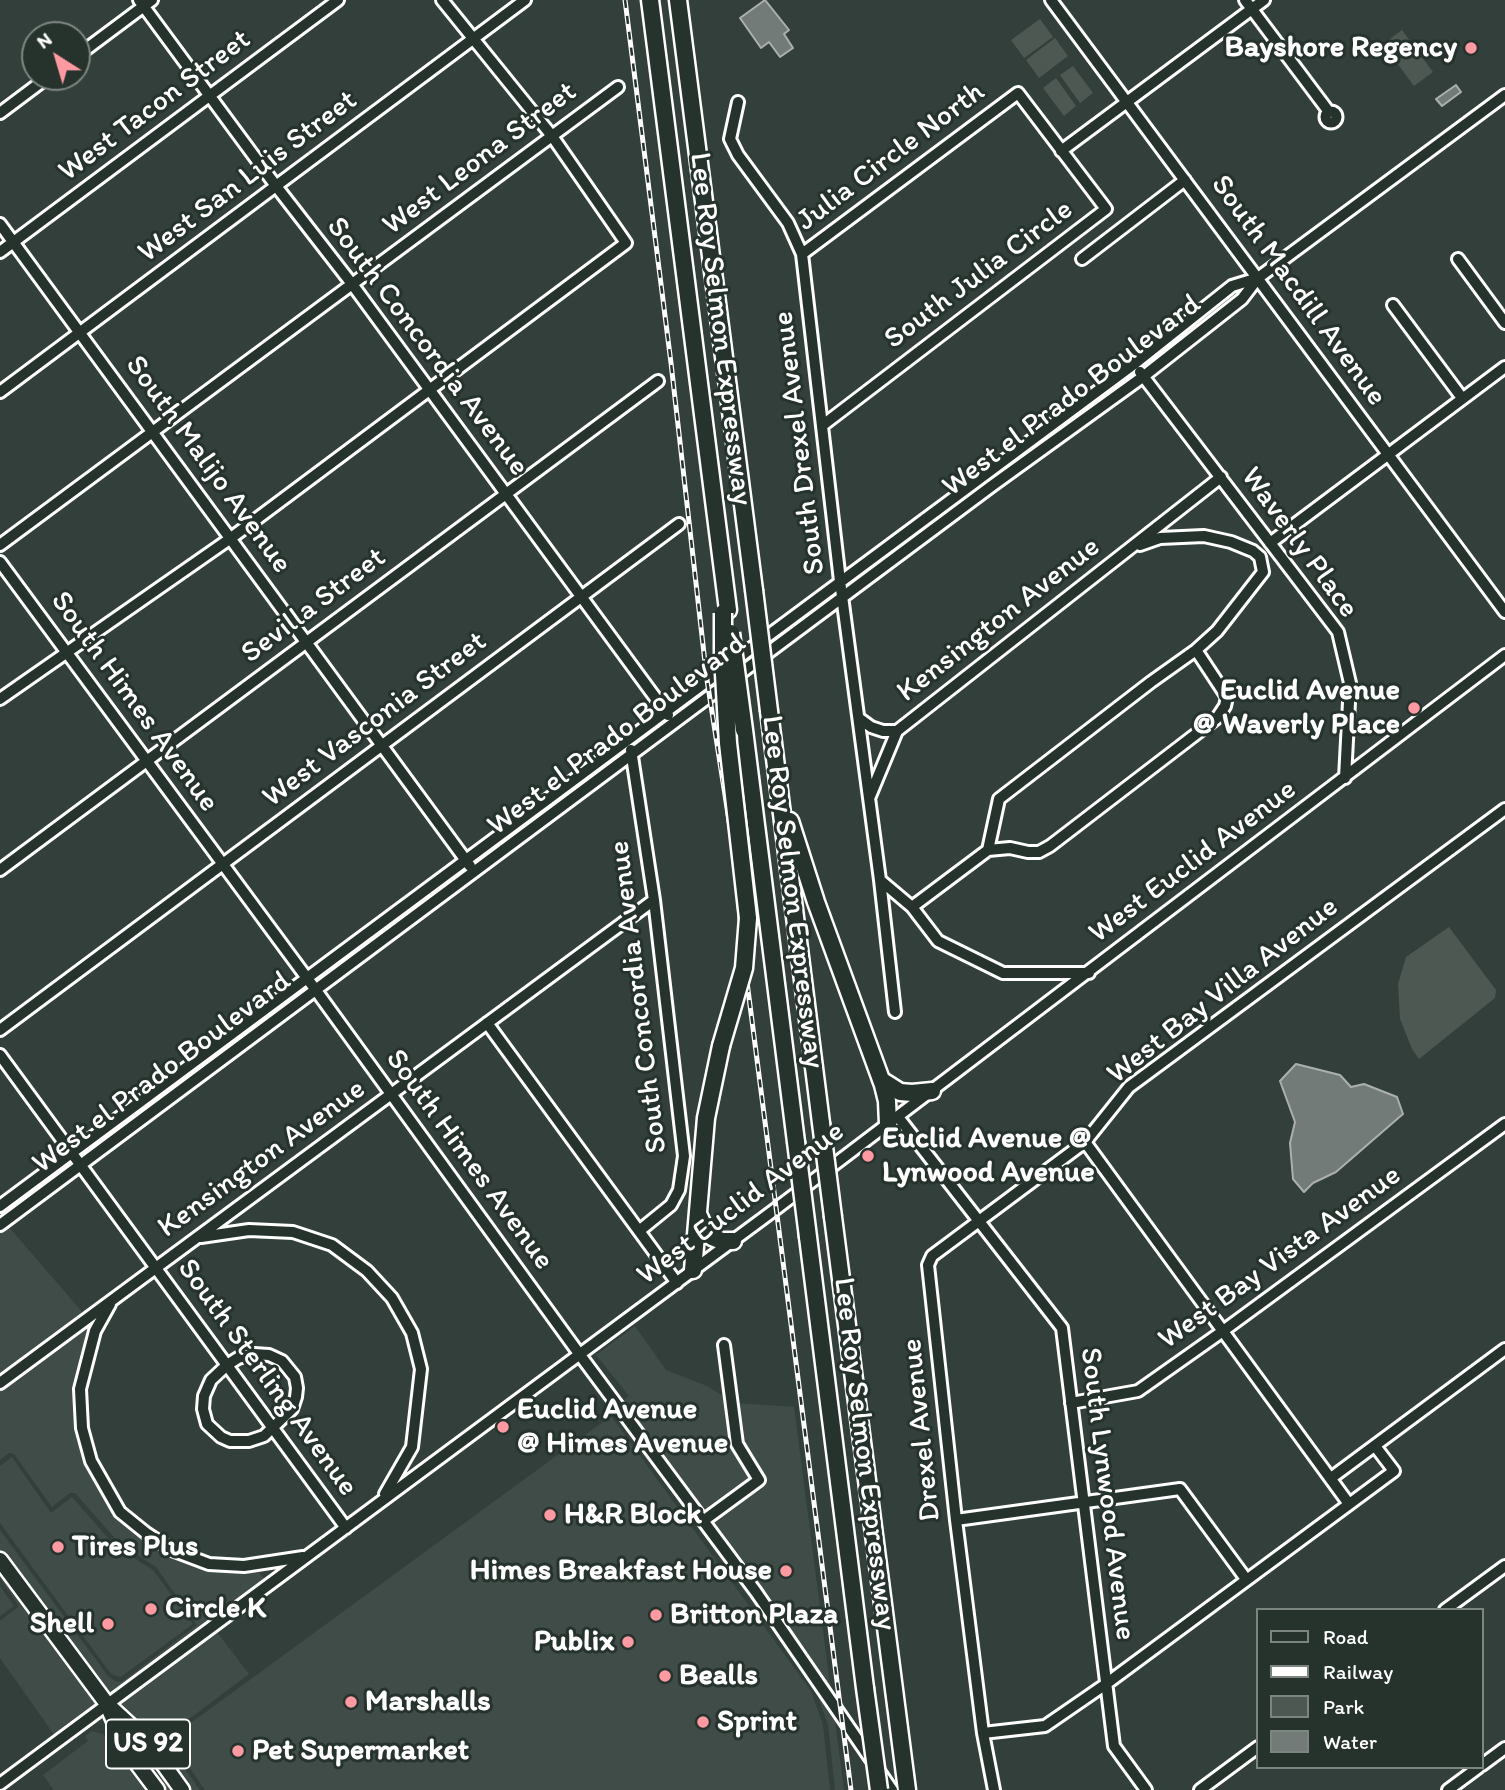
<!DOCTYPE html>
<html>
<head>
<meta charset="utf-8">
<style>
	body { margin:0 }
	#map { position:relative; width:1505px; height:1790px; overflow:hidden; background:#333f3a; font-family:Itim,sans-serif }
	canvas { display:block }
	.legend { position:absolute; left:1256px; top:1608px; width:228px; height:161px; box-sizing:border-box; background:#26332d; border:2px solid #7d8581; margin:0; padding:9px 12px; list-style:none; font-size:21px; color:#fff }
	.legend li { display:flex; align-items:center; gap:14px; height:35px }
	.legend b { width:35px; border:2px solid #7d8581 }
	.north { position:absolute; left:21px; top:21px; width:70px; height:70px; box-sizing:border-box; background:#26332d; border:2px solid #7d8581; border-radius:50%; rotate:323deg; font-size:19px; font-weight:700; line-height:28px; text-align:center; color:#fff }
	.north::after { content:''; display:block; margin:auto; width:24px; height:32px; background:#ff9aa2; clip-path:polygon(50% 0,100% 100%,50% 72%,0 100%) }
</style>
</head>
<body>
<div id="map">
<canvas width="1505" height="1790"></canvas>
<ul class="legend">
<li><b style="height:9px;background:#26332d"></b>Road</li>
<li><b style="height:9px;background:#fff"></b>Railway</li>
<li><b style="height:19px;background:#4d5853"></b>Park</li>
<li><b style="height:19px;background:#737b78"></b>Water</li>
</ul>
<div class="north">N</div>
</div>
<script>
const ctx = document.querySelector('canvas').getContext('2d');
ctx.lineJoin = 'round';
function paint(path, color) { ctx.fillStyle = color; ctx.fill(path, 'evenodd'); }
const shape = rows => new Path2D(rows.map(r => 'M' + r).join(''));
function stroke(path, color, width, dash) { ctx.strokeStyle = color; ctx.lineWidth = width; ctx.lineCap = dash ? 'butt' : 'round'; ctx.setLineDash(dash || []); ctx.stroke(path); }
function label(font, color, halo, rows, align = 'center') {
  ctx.font = font + ' Itim,sans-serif'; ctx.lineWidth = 6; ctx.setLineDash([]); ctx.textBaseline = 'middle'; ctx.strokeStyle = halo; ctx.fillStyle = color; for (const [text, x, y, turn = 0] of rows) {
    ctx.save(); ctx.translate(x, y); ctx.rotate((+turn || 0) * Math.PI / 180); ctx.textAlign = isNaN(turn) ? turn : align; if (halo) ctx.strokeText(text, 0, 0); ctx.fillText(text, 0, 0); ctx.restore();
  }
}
const built = shape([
	[8,1226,84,1314,0,1376,0,1232],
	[88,1325,87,1340,75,1388,77,1429,86,1464,116,1515,144,1538,188,1563,210,1569,257,1570,265,1580,108,1697,0,1551,0,1530,108,1676,115,1681,121,1682,127,1678,197,1625,156,1567,119,1543,75,1493,70,1493,52,1507,14,1454,9,1453,0,1460,0,1390],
	[635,1326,666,1370,707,1386,726,1398,752,1478,703,1514,621,1402,629,1396,596,1355],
	[737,1403,794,1407,831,1692,760,1590,710,1523,763,1485,763,1478,742,1442],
	[613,1408,752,1595,834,1713,844,1790,835,1790,828,1725,815,1688,614,1413,609,1411],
	[611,1416,811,1691,823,1725,830,1790,205,1790,180,1754,177,1733],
	[12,1457,51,1513,72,1497,116,1547,153,1570,193,1624,125,1674,120,1677,111,1674,0,1523,0,1466],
	[0,1568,100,1703,55,1736,0,1658,0,1621,19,1606,0,1578],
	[0,1586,14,1606,0,1616],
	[216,1631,249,1674,173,1731,176,1757,200,1790,189,1790,115,1705],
	[122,1725,142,1744,176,1790,163,1790,132,1747],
	[92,1731,103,1734,145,1790,54,1790,43,1775,88,1741,85,1736]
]);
const green = shape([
	[1040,19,1053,37,1024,58,1011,40],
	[1402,30,1433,72,1414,86,1383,44],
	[1055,38,1068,56,1039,78,1026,60],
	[1073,66,1093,93,1080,103,1060,75],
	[1056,78,1076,106,1064,116,1043,88],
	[1449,927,1496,990,1495,998,1419,1059,1412,1049,1400,1019,1398,984,1406,957]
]);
const water = shape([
	[765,0,789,30,784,34,793,48,780,57,769,42,761,48,740,18,765,0],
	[1456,85,1461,92,1442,106,1436,99,1456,85],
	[1296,1064,1340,1075,1351,1087,1364,1084,1397,1097,1403,1114,1336,1172,1313,1183,1304,1192,1293,1179,1290,1143,1295,1122,1280,1081,1296,1064]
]);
const minor = shape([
	[139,0,276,186,352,284,668,715],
	[1051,0,1505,612],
	[1245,0,1329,112],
	[77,56,152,0],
	[738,102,730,139,738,155,788,223,802,254,840,581,880,880,912,907,938,941,1003,973,1089,973],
	'1325.5 117a5.5 5.5 0 1 1 11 0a5.5 5.5 0 1 1-11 0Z',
	[0,113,48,77],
	[1061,151,1264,0],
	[0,224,470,866],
	[0,252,338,0],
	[802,254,1018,93,1106,209,823,425],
	[1082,259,1185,180],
	[1458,259,1505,323],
	[1393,305,1462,398],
	[1140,372,1338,632,1350,683,1345,778],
	[0,392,525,0],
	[1270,543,1505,367],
	[0,545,618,87],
	[1140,545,1160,538,1204,536,1231,542,1253,551,1260,557],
	[0,562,315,989,580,1355,756,1592,892,1790],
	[0,699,231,538,626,243,552,136,442,0],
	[860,719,871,727,883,731,897,731],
	[631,750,654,900,684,1156,679,1190,671,1205,639,1231],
	[870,796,897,731,1221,477],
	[988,850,999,799,1151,682,1196,650,1217,631,1263,572,1260,557],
	[988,850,1010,848,1028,852,1039,852,1050,846,1217,718,1225,706,1227,697,1196,650],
	[0,870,658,381],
	[880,880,895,1012],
	[912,907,988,850],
	[487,1023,677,1283],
	[0,1030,679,524],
	[0,1055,346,1528],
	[898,1117,1062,1328,1114,1746,1146,1790],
	[1085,1142,1349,1504],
	[0,1206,1134,364,1232,286,1258,278],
	[0,1225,993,485,1144,376,1242,299,1258,278,1505,95],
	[201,1237,249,1230,293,1232,332,1245,367,1271,392,1298,412,1333,421,1369,412,1447,385,1494],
	[110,1304,95,1331,80,1389,82,1428,91,1461,120,1512,146,1533,172,1550,209,1564,244,1566,303,1557],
	[254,1354,269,1355,282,1361,295,1377,297,1388,296,1397,292,1409,264,1436,249,1441,230,1441,221,1437,207,1424,203,1409,204,1396,211,1380,227,1365,238,1358,254,1354],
	[0,1383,654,900],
	[1071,1403,1138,1391,1223,1331,1505,1124],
	[1331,1478,1505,1349],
	[956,1520,1180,1489,1246,1579],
	[703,1521,759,1480,737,1444,724,1345],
	[1445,1610,1505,1566],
	[983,1733,1045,1726,1106,1684,1394,1471,1375,1446],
	[1482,1765,1505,1748],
	[0,1784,777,1208,1505,655],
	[994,1790,983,1733,956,1520,928,1265,932,1256,1085,1142,1129,1087,1505,809],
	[1200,1790,1258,1747],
	[1448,1790,1479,1767]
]);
const major = shape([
	[0,1560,107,1704,146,1740,182,1790],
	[110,1712,127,1750,157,1790]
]);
const highway = shape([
	[650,0,728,610],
	[678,0,754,590],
	[769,711,821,1123],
	[744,730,796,1142],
	[790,821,816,902,883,1085,887,1101,888,1124],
	[881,1080,900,1092,912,1093,932,1091],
	[699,1216,703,1225,712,1237,722,1241,733,1241],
	[833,1217,907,1790],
	[808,1237,865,1688],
	[693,1270,706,1118,721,1046]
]);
const rail = shape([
	[625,0,671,363,707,680,736,865,742,943,851,1790]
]);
const highwayBridge = shape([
	[754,590,769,711],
	[731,633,744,730],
	[721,1046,744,968,748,918,728,743,723,657,723,613],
	[821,1123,833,1217],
	[796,1142,808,1237],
	[865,1688,879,1790]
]);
const markers = [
	[1471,48,7,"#ff9aa2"],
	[1414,708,7,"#ff9aa2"],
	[868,1156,7,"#ff9aa2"],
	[503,1427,7,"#ff9aa2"],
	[550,1515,7,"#ff9aa2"],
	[58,1547,7,"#ff9aa2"],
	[786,1571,7,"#ff9aa2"],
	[151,1609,7,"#ff9aa2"],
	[656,1615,7,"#ff9aa2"],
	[108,1624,7,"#ff9aa2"],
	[628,1642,7,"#ff9aa2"],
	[665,1676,7,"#ff9aa2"],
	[351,1702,7,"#ff9aa2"],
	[703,1722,7,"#ff9aa2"],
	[238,1751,7,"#ff9aa2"]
];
const shields = [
	[148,1744,84]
];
const shieldNames = [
	["US 92",148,1744]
];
const poiNames = [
	["Bayshore Regency",1457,48,"right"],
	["Euclid Avenue",1400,691,"right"],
	["@ Waverly Place",1400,725,"right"],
	["Euclid Avenue @",882,1139],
	["Lynwood Avenue",882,1173],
	["Euclid Avenue",517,1410],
	["@ Himes Avenue",517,1444],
	["H&R Block",564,1515],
	["Tires Plus",72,1547],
	["Himes Breakfast House",772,1571,"right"],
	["Circle K",165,1609],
	["Britton Plaza",670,1615],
	["Shell",94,1624,"right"],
	["Publix",614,1642,"right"],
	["Bealls",679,1676],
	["Marshalls",365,1702],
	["Sprint",717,1722],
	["Pet Supermarket",252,1751]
];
const streetNames = [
	["West Tacon Street",155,106,-37],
	["Julia Circle North",891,157,-37],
	["West Leona Street",480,159,-37],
	["West San Luis Street",248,177,-37],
	["South Julia Circle",979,275,-37],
	["South Macdill Avenue",1298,291,54],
	["Lee Roy Selmon Expressway",720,329,83],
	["South Concordia Avenue",427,347,53],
	["West el Prado Boulevard",1072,396,-37],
	["South Drexel Avenue",800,443,-97],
	["South Malijo Avenue",208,465,54],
	["Waverly Place",1299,543,54],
	["Sevilla Street",314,606,-37],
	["Kensington Avenue",999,620,-38],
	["South Himes Avenue",134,702,54],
	["West Vasconia Street",375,720,-37],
	["West el Prado Boulevard",617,735,-37],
	["West Euclid Avenue",1193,862,-37],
	["Lee Roy Selmon Expressway",792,892,83],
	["West Bay Villa Avenue",1223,991,-38],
	["South Concordia Avenue",639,997,-97],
	["West el Prado Boulevard",162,1073,-37],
	["Kensington Avenue",262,1159,-36],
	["South Himes Avenue",469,1160,54],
	["West Euclid Avenue",741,1204,-37],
	["West Bay Vista Avenue",1280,1258,-36],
	["South Sterling Avenue",267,1378,54],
	["Drexel Avenue",922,1430,-96],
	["Lee Roy Selmon Expressway",864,1454,83],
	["South Lynwood Avenue",1107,1494,83]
];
paint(built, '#404c47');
paint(green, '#4d5853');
paint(water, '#737b78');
stroke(water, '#abb0ae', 2);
stroke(minor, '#fff', 16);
stroke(major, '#fff', 19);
stroke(highway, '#fff', 21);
stroke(minor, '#26332d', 10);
stroke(major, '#26332d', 14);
stroke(highway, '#26332d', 16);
stroke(rail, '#fff', 5);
stroke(rail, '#26332d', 2.5, [8]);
stroke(highwayBridge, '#fff', 21, []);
stroke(highwayBridge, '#26332d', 16);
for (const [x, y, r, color] of markers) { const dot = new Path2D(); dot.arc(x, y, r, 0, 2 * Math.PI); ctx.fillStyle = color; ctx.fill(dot); stroke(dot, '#26332d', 2.5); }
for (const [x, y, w] of shields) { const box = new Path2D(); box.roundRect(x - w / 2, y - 24.5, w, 49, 5); ctx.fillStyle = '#26332d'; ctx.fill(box); stroke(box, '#fff', 2); }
label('bold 28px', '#fff', null, shieldNames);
label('bold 30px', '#fff', '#26332d', poiNames, 'left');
label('30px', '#fff', '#26332d', streetNames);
</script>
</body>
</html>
